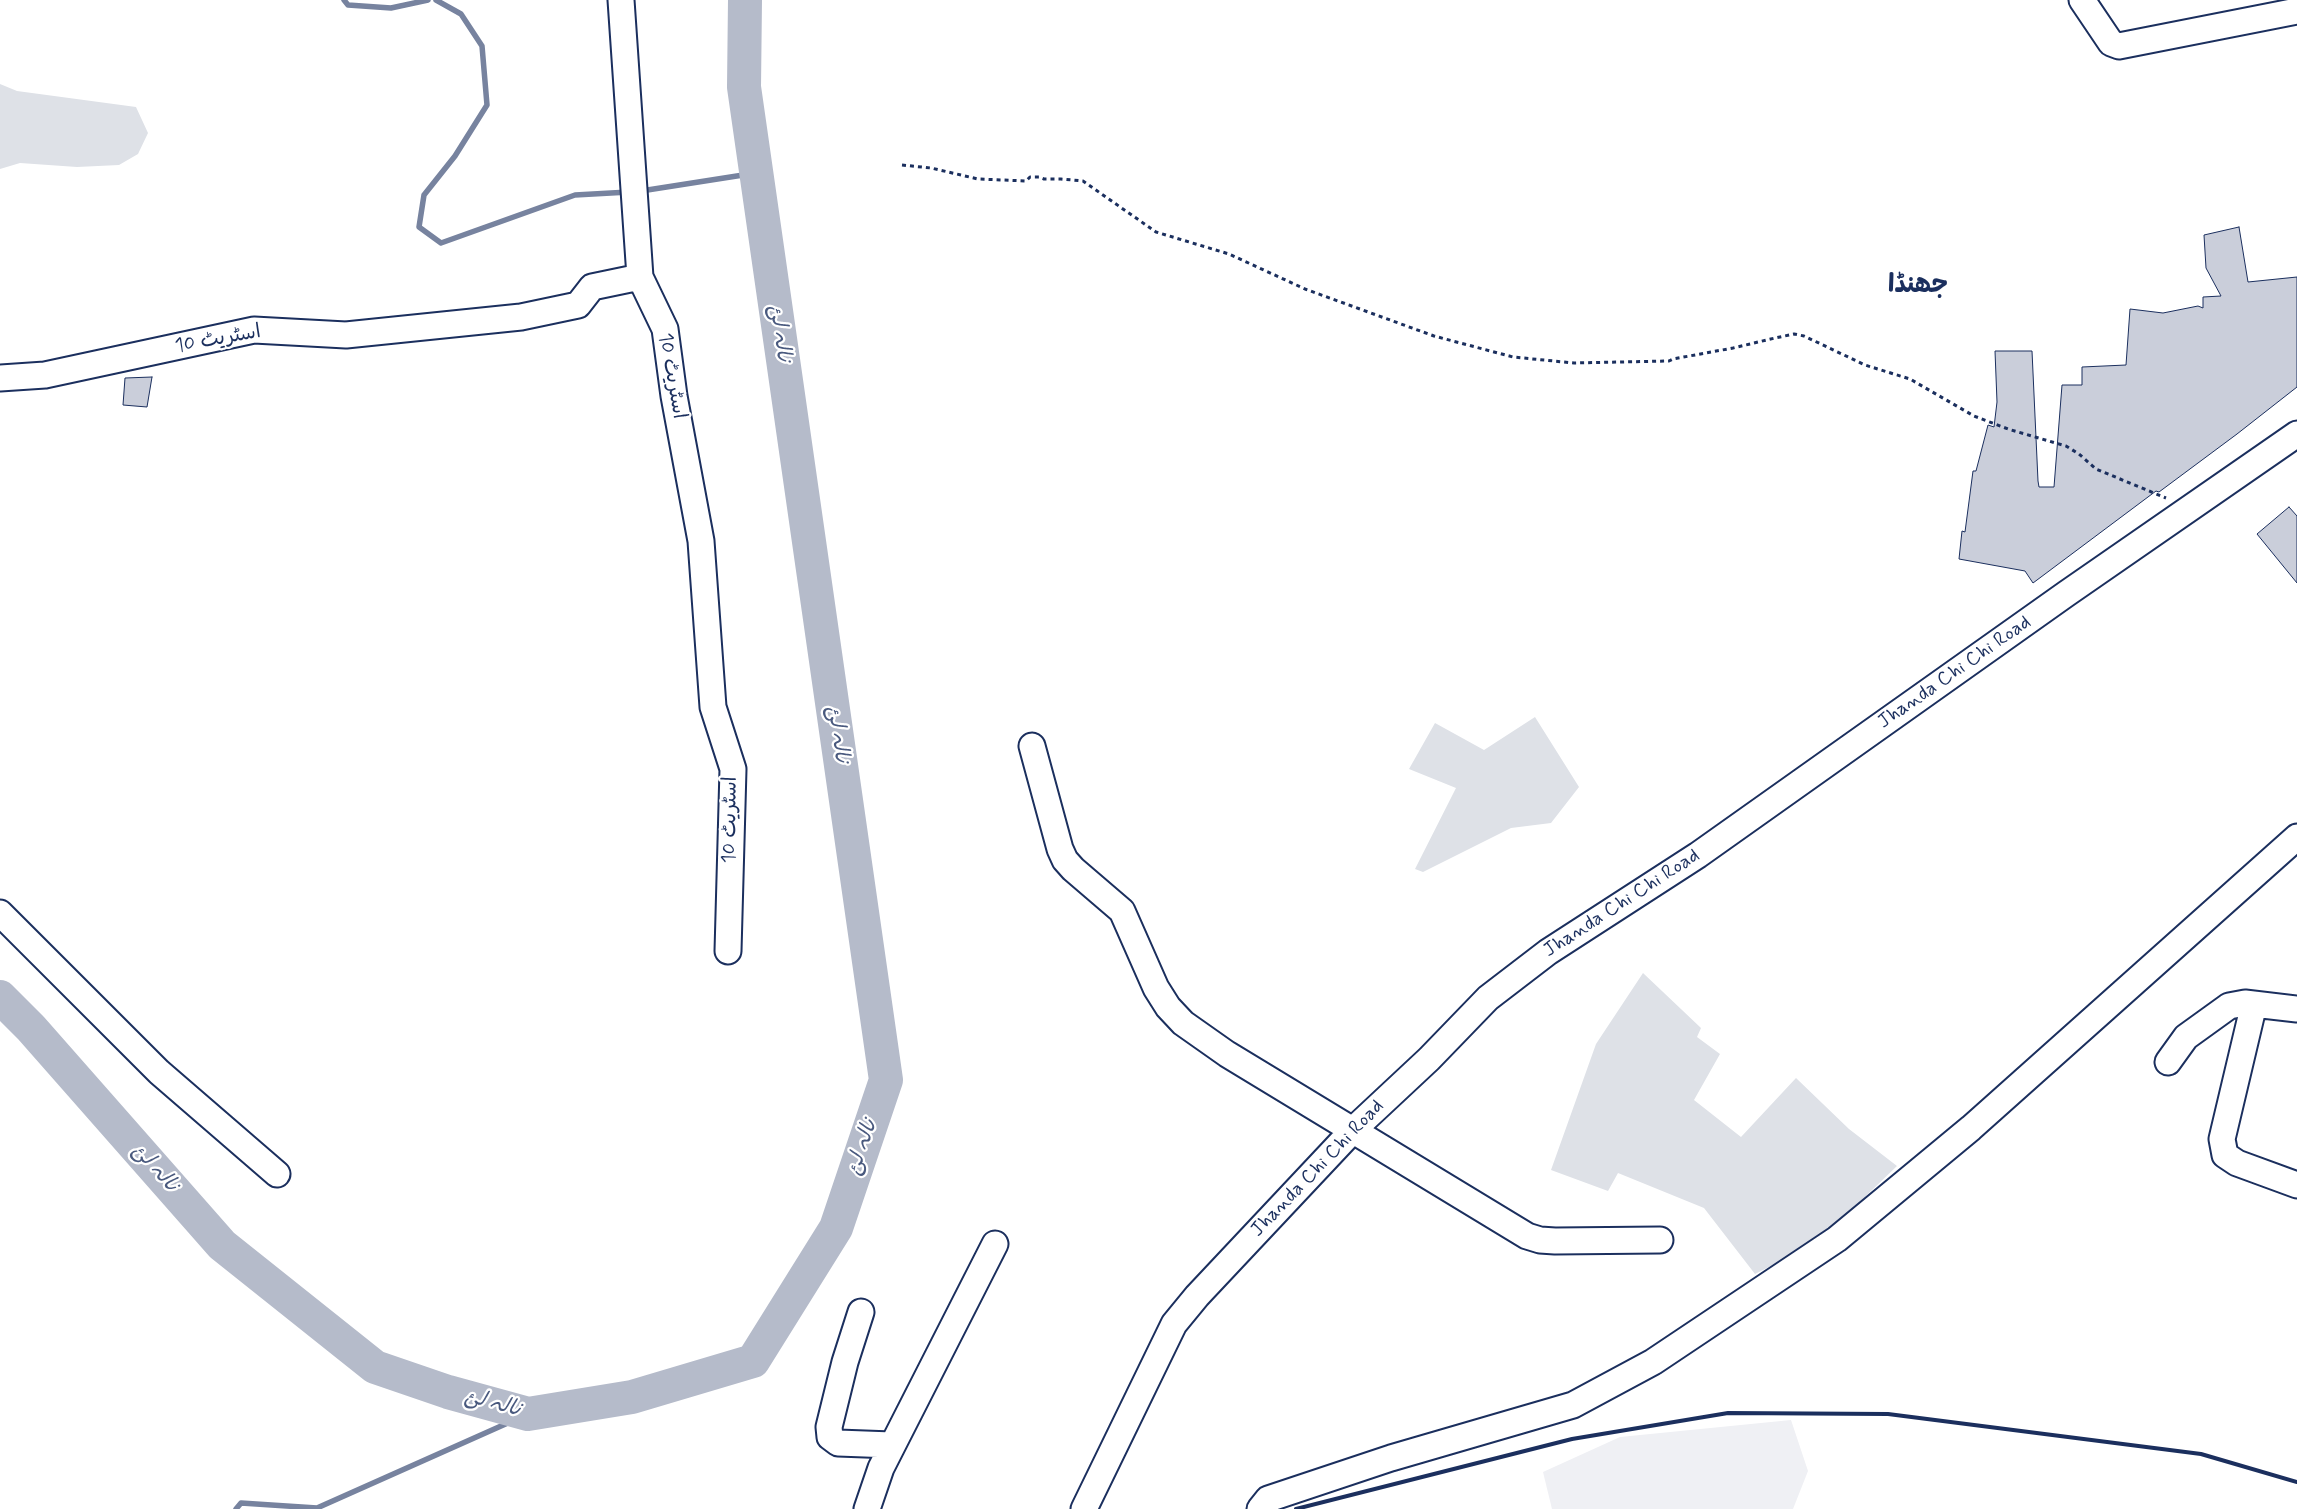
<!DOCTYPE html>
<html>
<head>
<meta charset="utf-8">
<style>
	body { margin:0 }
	canvas { display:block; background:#fff }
</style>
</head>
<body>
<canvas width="2297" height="1509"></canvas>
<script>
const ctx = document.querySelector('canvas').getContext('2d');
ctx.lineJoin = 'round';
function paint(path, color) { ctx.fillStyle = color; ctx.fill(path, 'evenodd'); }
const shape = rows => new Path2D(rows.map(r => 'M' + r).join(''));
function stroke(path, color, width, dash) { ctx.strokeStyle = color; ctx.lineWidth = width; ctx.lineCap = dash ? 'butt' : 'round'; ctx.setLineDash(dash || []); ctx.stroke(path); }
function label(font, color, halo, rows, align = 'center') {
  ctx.font = font + ' Mynerve,"Playpen Sans Arabic",sans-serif'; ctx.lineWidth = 4.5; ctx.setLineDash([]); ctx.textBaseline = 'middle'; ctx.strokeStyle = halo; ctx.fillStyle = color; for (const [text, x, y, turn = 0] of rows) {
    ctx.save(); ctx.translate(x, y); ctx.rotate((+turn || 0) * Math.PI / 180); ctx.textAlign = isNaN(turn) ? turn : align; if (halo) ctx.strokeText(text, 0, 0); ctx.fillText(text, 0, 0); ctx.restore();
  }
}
const built = shape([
	[1791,1420,1808,1471,1793,1509,1552,1509,1543,1472,1620,1437]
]);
const green = shape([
	[0,84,17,91,136,107,148,133,138,154,119,165,77,167,20,163,0,169],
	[1535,717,1579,787,1551,823,1511,828,1423,872,1415,869,1456,788,1409,769,1435,723,1484,750],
	[1643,973,1701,1028,1697,1037,1720,1054,1694,1100,1741,1137,1796,1078,1849,1129,1897,1166,1818,1242,1755,1274,1704,1208,1618,1173,1608,1191,1551,1170,1596,1044]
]);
const stream = shape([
	[344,0,348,5,391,8,428,0],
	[436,0,461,14,482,46,487,105,455,156,424,195,419,227,441,243,575,195,629,192],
	[641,191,756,173],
	[236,1509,241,1503,317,1508,528,1414]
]);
const river = shape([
	[0,997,31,1028,222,1245,375,1367,448,1392,528,1414,632,1397,753,1361,836,1228,886,1080,744,87,745,0]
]);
const building = shape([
	[2239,227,2248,282,2297,277,2297,387,2237,434,2159,492,2156,491,2033,583,2025,571,1959,559,1962,531,1965,532,1973,471,1976,471,1988,425,1994,427,1997,402,1995,351,2032,351,2038,481,2039,487,2054,487,2062,385,2082,385,2082,367,2126,365,2130,309,2163,313,2198,306,2203,308,2203,297,2221,296,2206,268,2204,235,2239,227],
	[152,377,147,407,123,405,125,378,152,377],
	[2289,507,2297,516,2297,583,2257,534,2289,507]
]);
const path = shape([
	[902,165,931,168,978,179,1026,181,1030,177,1039,177,1044,179,1061,179,1083,181,1156,232,1229,254,1305,289,1434,336,1513,357,1574,363,1669,361,1673,359,1733,348,1775,338,1794,334,1804,336,1865,365,1910,379,1974,416,2008,429,2066,446,2079,454,2096,469,2166,498]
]);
const minor = shape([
	[621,0,640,277],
	[2082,0,2111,43,2119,46,2297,11],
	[0,378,45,375,254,330,346,335,521,317,578,305,592,287,640,277,665,329,674,396,701,541,713,707,733,769,728,951],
	[1032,746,1060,849,1065,860,1073,869,1122,911,1156,988,1168,1007,1183,1023,1227,1054,1527,1236,1540,1240,1555,1241,1660,1240],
	[0,913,159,1072,277,1174],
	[2254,1004,2222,1139,2225,1155,2237,1163,2297,1185],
	[2168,1062,2186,1037,2229,1006,2245,1003,2297,1009],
	[861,1312,845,1362,829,1427,830,1437,838,1443,892,1445],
	[867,1509,881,1468,995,1244],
	[1084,1509,1174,1324,1197,1296,1353,1130,1429,1059,1488,998,1548,952,1698,855,2066,594,2297,434],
	[1260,1509,1268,1499,1391,1458,1573,1405,1653,1362,1837,1239,1971,1128,2297,837]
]);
const rail = shape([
	[1296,1509,1572,1439,1728,1413,1888,1414,2201,1454,2297,1482]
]);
const streetNames = [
	["اسٹریٹ 10",218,340,-10],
	["اسٹریٹ 10",671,376,80],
	["Jhanda Chi Chi Road",1955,673,-35],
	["اسٹریٹ 10",731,820,-89],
	["Jhanda Chi Chi Road",1622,904,-33],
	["Jhanda Chi Chi Road",1318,1169,-46]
];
const waterNames = [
	["نالہ لئ",779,334,82],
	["نالہ لئ",837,735,82],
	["نالہ لئ",863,1147,-71],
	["نالہ لئ",155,1169,48],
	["نالہ لئ",493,1404,15]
];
const districtNames = [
	["جھنڈا",1918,287]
];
paint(built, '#eff0f4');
paint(green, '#dee1e7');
stroke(stream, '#77839f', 5.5);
stroke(river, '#b5bbca', 34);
paint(building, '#caceda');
stroke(building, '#1b2f5e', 1);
stroke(minor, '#1b2f5e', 29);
stroke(path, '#1b2f5e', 3, [4, 4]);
stroke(minor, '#fff', 25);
stroke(rail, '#1b2f5e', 4);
label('20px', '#1b2f5e', '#fff', streetNames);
label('italic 21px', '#49597e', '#fff', waterNames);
label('bold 25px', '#1b2f5e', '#fff', districtNames);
</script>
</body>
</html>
